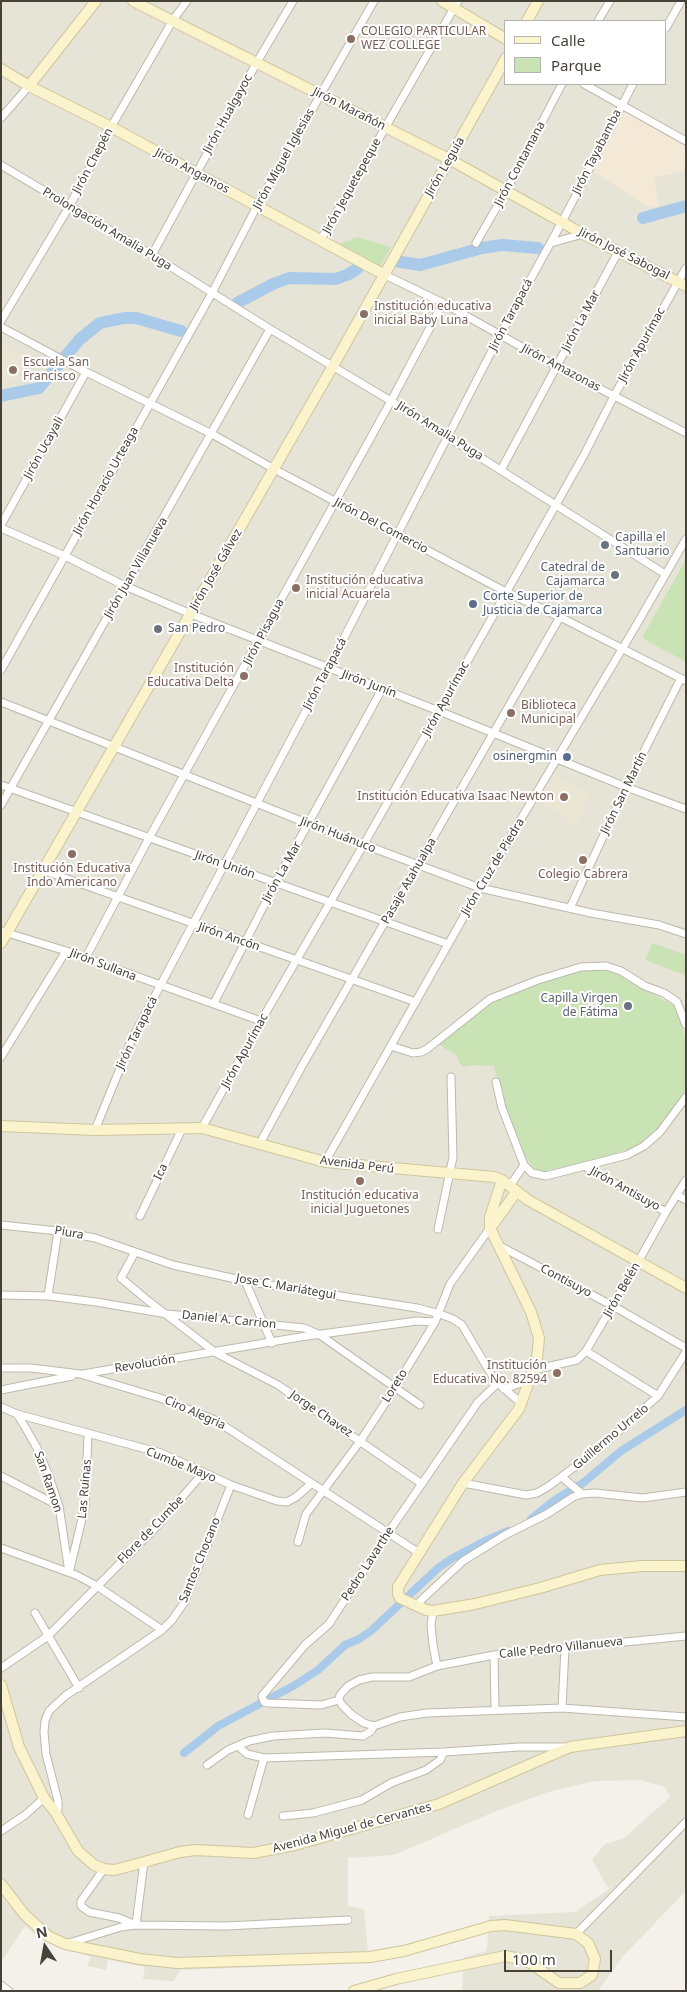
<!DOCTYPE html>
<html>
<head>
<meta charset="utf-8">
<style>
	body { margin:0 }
	#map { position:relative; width:687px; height:1992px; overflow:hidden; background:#f3f1e9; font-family:"Noto Sans",sans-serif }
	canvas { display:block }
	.frame { position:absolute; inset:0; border:2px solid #464238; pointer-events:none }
	.legend { position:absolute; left:504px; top:20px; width:162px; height:65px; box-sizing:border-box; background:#fff; border:1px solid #b5b3af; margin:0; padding:6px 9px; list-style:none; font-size:15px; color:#464238 }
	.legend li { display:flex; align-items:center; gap:10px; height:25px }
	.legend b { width:25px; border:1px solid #b5b3af }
	.north { position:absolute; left:20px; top:1922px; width:50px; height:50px; -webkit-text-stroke:4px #fff; paint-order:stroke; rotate:348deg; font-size:14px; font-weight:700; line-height:20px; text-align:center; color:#464238 }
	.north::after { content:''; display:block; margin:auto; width:18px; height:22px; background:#464238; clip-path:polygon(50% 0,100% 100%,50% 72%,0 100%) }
	.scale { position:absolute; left:504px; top:1950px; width:108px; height:22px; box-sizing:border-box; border:2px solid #464238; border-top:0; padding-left:6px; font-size:15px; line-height:18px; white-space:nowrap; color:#464238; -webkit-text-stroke:4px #fff; paint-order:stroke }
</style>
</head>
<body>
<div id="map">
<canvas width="687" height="1992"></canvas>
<div class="frame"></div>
<ul class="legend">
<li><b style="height:6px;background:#faf3cc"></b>Calle</li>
<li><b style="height:14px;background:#cae3b5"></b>Parque</li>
</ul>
<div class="north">N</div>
<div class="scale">100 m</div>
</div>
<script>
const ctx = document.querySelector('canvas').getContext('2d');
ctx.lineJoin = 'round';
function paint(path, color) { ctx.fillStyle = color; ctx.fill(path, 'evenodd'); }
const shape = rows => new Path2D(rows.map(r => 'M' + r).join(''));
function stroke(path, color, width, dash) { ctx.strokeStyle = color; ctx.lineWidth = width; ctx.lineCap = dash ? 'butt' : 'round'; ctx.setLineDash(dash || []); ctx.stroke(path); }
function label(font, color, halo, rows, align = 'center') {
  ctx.font = font + ' "Noto Sans",sans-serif'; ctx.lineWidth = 4; ctx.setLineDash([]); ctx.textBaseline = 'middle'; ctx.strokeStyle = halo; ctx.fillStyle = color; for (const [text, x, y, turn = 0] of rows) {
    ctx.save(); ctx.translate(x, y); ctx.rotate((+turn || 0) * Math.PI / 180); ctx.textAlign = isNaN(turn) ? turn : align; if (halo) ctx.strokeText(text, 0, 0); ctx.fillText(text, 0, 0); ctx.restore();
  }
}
const residential = shape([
	[1,1,686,1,686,1891,623,1956,598,1991,462,1991,464,1957,487,1951,489,1916,575,1912,609,1889,592,1860,605,1844,623,1839,670,1797,665,1787,640,1780,595,1781,548,1792,494,1812,394,1855,348,1858,348,1906,364,1909,369,1963,181,1970,173,1981,143,1979,145,1967,108,1960,106,1970,87,1966,91,1957,39,1938,25,1926,3,1959,1,1958],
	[506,21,666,21,666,84,506,84]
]);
const commercial = shape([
	[624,109,686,146,686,170,654,178,659,206,650,208,592,171]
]);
const education = shape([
	[1,342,34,362,16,378,1,384],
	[553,775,590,792,577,825,536,801]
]);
const green = shape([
	[357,237,391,247,378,270,335,246],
	[686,559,686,662,644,639,643,636],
	[652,943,686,955,685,975,645,960],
	[605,969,622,976,676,1007,686,1040,686,1089,660,1128,643,1144,602,1158,544,1171,534,1169,524,1154,504,1103,494,1066,475,1065,462,1067,456,1055,438,1044,491,1003,535,985,582,970]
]);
const canal = shape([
	[531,1519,555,1500,583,1483,621,1451,686,1410],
	[184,1753,218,1726,295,1685,318,1670,345,1645,359,1639,371,1631,438,1568,451,1559,487,1540,508,1531]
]);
const river = shape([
	[643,218,686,206],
	[395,261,420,265,482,248,502,245,538,248],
	[237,303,273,284,289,278,336,279,349,274,358,268],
	[1,396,39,388,80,339,100,323,124,318,136,318,181,331]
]);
const street = shape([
	[598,21,610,1],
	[666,28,681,1],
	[584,84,686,141],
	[1,118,29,86],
	[1,165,152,255,270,329,391,401,665,574],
	[320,241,458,1],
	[476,243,506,191,562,84],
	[551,243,583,234],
	[152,255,257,62,293,1],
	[383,274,443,303,556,366,686,433],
	[1,321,69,207,111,127,173,20,187,1],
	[1,327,78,368,212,434,274,469,506,592,560,617,686,681],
	[501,470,618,252],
	[1,525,86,372],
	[1,528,65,556,125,586,191,614,439,711,626,787,686,809],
	[1,670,212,293,257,206,374,1],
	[1,702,309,824,480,888,591,913,659,925,686,934],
	[1,785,448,944],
	[1,805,270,329],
	[42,870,416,1002],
	[570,908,626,787,681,678],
	[1,931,66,951,261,1021],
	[85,959,149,838,391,401,443,303],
	[214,1003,276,882,382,689],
	[391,1046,413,1053,421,1052,427,1049,490,999,538,980,581,967,606,966,621,971,645,986,664,993,677,1002,686,1025],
	[1,1057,66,951],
	[496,1082,502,1108,524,1165,532,1173,546,1176,627,1155,644,1146,660,1132,686,1097],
	[202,1128,261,1021,364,844,584,455,614,396,686,268],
	[95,1130,132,1039,328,669,500,335,562,222,633,84],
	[259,1145,302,1066,560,617],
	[325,1162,480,888,634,629,686,539],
	[584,1166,666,1212],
	[510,1186,524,1165],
	[677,1195,686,1200],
	[140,1216,182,1129],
	[1,1225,58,1231,95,1238,173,1265,245,1281,417,1308,440,1314,453,1319,462,1325,497,1384],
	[438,1229,453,1157,451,1077],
	[498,1245,613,1306,686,1348],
	[135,1252,121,1278,146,1299,216,1353,278,1385,422,1484],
	[245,1281,272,1343],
	[1,1295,48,1296,96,1302,167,1314,304,1328,320,1335,420,1405],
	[48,1296,58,1231],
	[586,1351,658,1396],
	[1,1368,31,1368,80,1374,160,1398,215,1420,419,1553],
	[533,1370,577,1360,586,1351,638,1262,666,1212,686,1180],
	[83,1374,300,1337,417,1321,435,1322],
	[504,1389,530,1380],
	[1,1390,72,1376],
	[1,1407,17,1414,25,1427,37,1448,49,1476,59,1506,69,1572],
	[17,1414,161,1453,231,1485,277,1501,287,1502,296,1497,311,1484],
	[1,1476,59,1506],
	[562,1477,582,1494,595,1493,643,1498,686,1492],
	[463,1483,526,1495,537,1493,549,1486,601,1447,658,1396,686,1352],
	[298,1542,306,1514,361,1440,395,1388,435,1322,450,1284,490,1228],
	[1,1548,76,1575,97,1586,162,1630],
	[70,1569,85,1506,88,1434],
	[416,1605,463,1561,505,1535,547,1514,573,1497,582,1494],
	[433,1611,431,1625,433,1645,437,1666],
	[35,1613,79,1688],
	[686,1636,494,1655,437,1666,409,1677,372,1677,359,1680,348,1686,340,1695,339,1700,342,1705,352,1715,364,1723,374,1726,400,1717,427,1713,562,1708,686,1717],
	[494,1655,495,1710],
	[1,1668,48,1636,156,1527,204,1472],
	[339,1700,321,1705,268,1703,264,1702,262,1696,305,1645,329,1624,388,1533,478,1402,497,1384,500,1385,522,1404],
	[562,1708,565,1648],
	[238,1746,247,1754,264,1758,444,1752,519,1747,564,1747],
	[207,1765,228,1750,249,1741,273,1736,325,1733,363,1736,371,1731,374,1726],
	[56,1813,58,1809,58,1801,46,1754,44,1732,45,1721,49,1711,65,1696,162,1630,172,1620,184,1603,231,1485],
	[248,1815,264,1758],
	[283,1816,313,1813,362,1800,391,1783,426,1770,440,1760,444,1752],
	[1,1831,25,1815,44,1798],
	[104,1869,81,1901,81,1906,89,1912,119,1918,136,1925,144,1862],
	[576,1934,686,1822],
	[69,1943,121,1927,136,1925,225,1926,348,1920],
	[1,1985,9,1991]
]);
const secondary = shape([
	[133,1,449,159,583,234,686,286],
	[442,1,506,39],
	[527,21,538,1],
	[1,69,29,86,111,127,383,274],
	[29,86,96,1],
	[1,943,333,366,506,58],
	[1,1126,95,1130,202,1128,325,1162,494,1177,502,1180,528,1200,686,1288],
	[502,1180,490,1217,490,1228,531,1312,539,1338,537,1359,519,1409,463,1483,398,1587,398,1594,400,1598,426,1610,433,1611,475,1604,540,1588,600,1570,642,1566,686,1566],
	[491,1227,517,1191],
	[1,1685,19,1747,44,1798,56,1813,78,1851,94,1865,104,1869,114,1870,126,1867,180,1852,196,1850,253,1853,295,1845,439,1804,570,1747,686,1731],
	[1,1884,24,1914,48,1936,65,1944,140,1959,177,1963,370,1957,404,1951,491,1926,505,1925,576,1934,588,1943,595,1959,592,1975,580,1983,559,1983,526,1960,505,1956,396,1979,354,1991]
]);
const markers = [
	[351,39,5,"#8d6e63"],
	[364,314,5,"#8d6e63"],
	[13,370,5,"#8d6e63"],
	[605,545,5,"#6b7280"],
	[615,575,5,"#6b7280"],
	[296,588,5,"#8d6e63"],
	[473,604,5,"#5c6f8a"],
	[158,629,5,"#6b7280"],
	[244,676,5,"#8d6e63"],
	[511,713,5,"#8d6e63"],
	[567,757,5,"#5c6f8a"],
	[564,797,5,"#8d6e63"],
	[72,854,5,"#8d6e63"],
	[583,860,5,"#8d6e63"],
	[628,1006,5,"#6b7280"],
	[360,1181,5,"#8d6e63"],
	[557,1373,5,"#8d6e63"]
];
const educationNames = [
	["COLEGIO PARTICULAR",361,32],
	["WEZ COLLEGE",361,46],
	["Institución educativa",374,307],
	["inicial Baby Luna",374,321],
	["Escuela San",23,363],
	["Francisco",23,377],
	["Institución educativa",306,581],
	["inicial Acuarela",306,595],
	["Institución",234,669,"right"],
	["Educativa Delta",234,683,"right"],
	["Biblioteca",521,706],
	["Municipal",521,720],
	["Institución Educativa Isaac Newton",554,797,"right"],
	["Institución Educativa",72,869,"center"],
	["Indo Americano",72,883,"center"],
	["Colegio Cabrera",583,875,"center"],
	["Institución educativa",360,1196,"center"],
	["inicial Juguetones",360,1210,"center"],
	["Institución",547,1366,"right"],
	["Educativa No. 82594",547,1380,"right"]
];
const streetNames = [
	["Jirón Marañón",349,109,27],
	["Jirón Hualgayoc",228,114,-61],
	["Jirón Tayabamba",597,152,-63],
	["Jirón Miguel Iglesias",284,159,-61],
	["Jirón Chepén",93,161,-62],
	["Jirón Contamana",520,164,-62],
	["Jirón Leguía",445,167,-60],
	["Jirón Angamos",192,171,28],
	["Jirón Jequetepeque",352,186,-61],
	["Prolongación Amalia Puga",107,229,31],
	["Jirón José Sabogal",624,254,27],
	["Jirón Tarapacá",511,315,-62],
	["Jirón La Mar",581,321,-62],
	["Jirón Apurímac",642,345,-61],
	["Jirón Amazonas",561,368,28],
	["Jirón Amalia Puga",440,431,32],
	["Jirón Ucayali",44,448,-61],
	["Jirón Horacio Urteaga",106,481,-61],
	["Jirón Del Comercio",381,526,28],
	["Jirón Juan Villanueva",136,568,-60],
	["Jirón José Gálvez",216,570,-60],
	["Jirón Pisagua",264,632,-62],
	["Jirón Tarapacá",325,674,-62],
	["Jirón Junín",369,684,21],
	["Jirón Apurímac",446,699,-61],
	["Jirón San Martín",624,793,-64],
	["Jirón Huánuco",338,835,21],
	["Jirón Unión",225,865,19],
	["Jirón Cruz de Piedra",493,867,-59],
	["Jirón La Mar",282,872,-61],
	["Pasaje Atahualpa",409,881,-60],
	["Jirón Ancón",229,937,19],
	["Jirón Sullana",103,965,21],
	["Jirón Tarapacá",137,1033,-64],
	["Jirón Apurímac",245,1051,-61],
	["Avenida Perú",357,1165,7],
	["Ica",161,1172,-64],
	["Jirón Antisuyo",625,1189,29],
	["Piura",69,1233,10],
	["Contisuyo",566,1281,28],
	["Jose C. Mariátegui",286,1287,10],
	["Jirón Belén",622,1290,-60],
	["Daniel A. Carrion",229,1320,6],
	["Revolución",145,1364,-9],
	["Loreto",395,1386,-58],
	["Ciro Alegria",195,1413,24],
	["Jorge Chavez",321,1414,34],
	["Guillermo Urrelo",611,1437,-40],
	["Cumbe Mayo",181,1465,22],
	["San Ramon",48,1482,71],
	["Las Ruinas",85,1489,-85],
	["Flore de Cumbe",151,1530,-46],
	["Santos Chocano",200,1560,-68],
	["Pedro Lavarthe",368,1564,-57],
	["Calle Pedro Villanueva",561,1648,-6],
	["Avenida Miguel de Cervantes",352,1828,-15]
];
const worshipNames = [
	["Capilla el",615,538],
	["Santuario",615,552],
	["Catedral de",605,568,"right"],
	["Cajamarca",605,582,"right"],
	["San Pedro",168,629],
	["Capilla Virgen",618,999,"right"],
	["de Fátima",618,1013,"right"]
];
const serviceNames = [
	["Corte Superior de",483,597],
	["Justicia de Cajamarca",483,611],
	["osinergmin",557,757,"right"]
];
paint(residential, '#e6e3d7');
paint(commercial, '#f3e9d6');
paint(education, '#ebe6d4');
paint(green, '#cae3b5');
stroke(canal, '#aacaea', 8);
stroke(river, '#aacaea', 12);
stroke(street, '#bdb9ac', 9);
stroke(secondary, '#cec69c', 12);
stroke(street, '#fff', 7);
stroke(secondary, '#faf3cc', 10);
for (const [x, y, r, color] of markers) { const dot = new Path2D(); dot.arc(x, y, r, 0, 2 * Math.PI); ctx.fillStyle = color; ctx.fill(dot); stroke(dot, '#fff', 2); }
label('12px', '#785e54', '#fff', educationNames, 'left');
label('12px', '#464238', '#fff', streetNames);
label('12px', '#5b616d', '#fff', worshipNames, 'left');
label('12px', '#4e5e75', '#fff', serviceNames, 'left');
</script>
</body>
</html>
